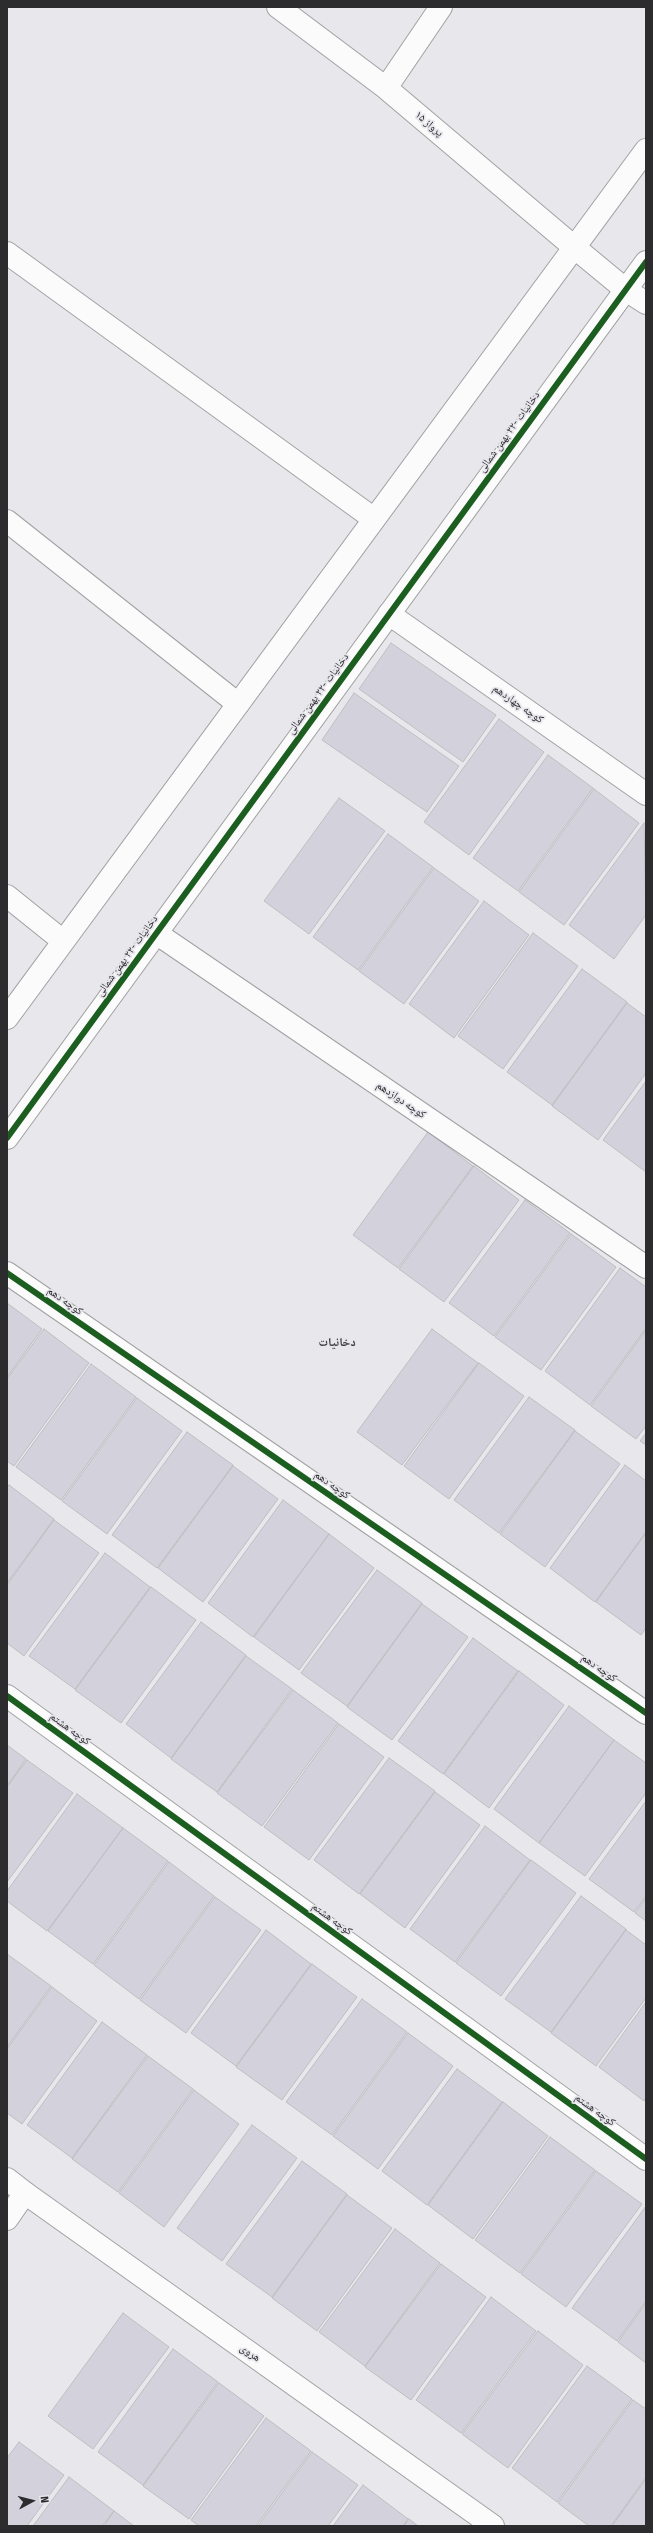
<!DOCTYPE html>
<html>
<head>
<meta charset="utf-8">
<style>
	body { margin:0 }
	#map { position:relative; width:653px; height:2533px; overflow:hidden; background:#e8e7eb; font-family:"Fira Sans Condensed",sans-serif }
	canvas { display:block }
	.frame { position:absolute; inset:0; border:8px solid #2c2b2e; pointer-events:none }
	.north { position:absolute; left:12px; top:2481px; width:40px; height:40px; -webkit-text-stroke:3px #e7e6ec; paint-order:stroke; rotate:83deg; font-size:11px; font-weight:700; line-height:16px; text-align:center; color:#2c2b2e }
	.north::after { content:''; display:block; margin:auto; width:14px; height:18px; background:#2c2b2e; clip-path:polygon(50% 0,100% 100%,50% 72%,0 100%) }
</style>
</head>
<body>
<div id="map">
<canvas width="653" height="2533"></canvas>
<div class="frame"></div>
<div class="north">N</div>
</div>
<script>
const ctx = document.querySelector('canvas').getContext('2d');
ctx.lineJoin = 'round';
function paint(path, color) { ctx.fillStyle = color; ctx.fill(path, 'evenodd'); }
const shape = rows => new Path2D(rows.map(r => 'M' + r).join(''));
function stroke(path, color, width, dash) { ctx.strokeStyle = color; ctx.lineWidth = width; ctx.lineCap = dash ? 'butt' : 'round'; ctx.setLineDash(dash || []); ctx.stroke(path); }
function label(font, color, halo, rows, align = 'center') {
  ctx.font = font + ' "Fira Sans Condensed","Noto Naskh Arabic",sans-serif'; ctx.lineWidth = 3.5; ctx.setLineDash([]); ctx.textBaseline = 'middle'; ctx.strokeStyle = halo; ctx.fillStyle = color; for (const [text, x, y, turn = 0] of rows) {
    ctx.save(); ctx.translate(x, y); ctx.rotate((+turn || 0) * Math.PI / 180); ctx.textAlign = isNaN(turn) ? turn : align; if (halo) ctx.strokeText(text, 0, 0); ctx.fillText(text, 0, 0); ctx.restore();
  }
}
const building = shape([
	[391,643,496,715,463,762,359,689,391,643],
	[354,693,459,766,427,812,322,740,354,693],
	[499,719,544,752,469,855,424,822,499,719],
	[548,755,593,788,518,891,473,858,548,755],
	[594,789,639,823,564,925,519,892,594,789],
	[339,798,385,831,309,934,264,901,339,798],
	[644,823,646,915,614,959,569,925,644,823],
	[388,834,433,867,358,970,313,937,388,834],
	[434,868,479,901,404,1004,359,971,434,868],
	[484,901,529,935,454,1038,409,1004,484,901],
	[533,933,578,966,503,1069,458,1036,533,933],
	[582,969,627,1002,552,1105,507,1072,582,969],
	[627,1003,646,1017,646,1073,598,1140,552,1106,627,1003],
	[646,1081,646,1172,603,1140,646,1081],
	[428,1132,473,1166,398,1268,353,1235,428,1132],
	[474,1166,519,1200,444,1302,399,1269,474,1166],
	[525,1200,570,1233,494,1336,449,1303,525,1200],
	[571,1234,616,1267,541,1370,495,1337,571,1234],
	[620,1268,646,1287,646,1328,590,1405,545,1371,620,1268],
	[7,1303,42,1329,7,1377,7,1303],
	[44,1329,89,1363,14,1466,7,1461,7,1379,44,1329],
	[432,1329,478,1363,402,1465,357,1432,432,1329],
	[646,1330,646,1426,636,1439,591,1406,646,1330],
	[479,1363,524,1396,449,1499,404,1466,479,1363],
	[91,1364,136,1397,61,1500,16,1467,91,1364],
	[529,1397,575,1430,499,1533,454,1500,529,1397],
	[137,1398,182,1431,107,1534,62,1501,137,1398],
	[575,1431,620,1464,545,1567,500,1534,575,1431],
	[187,1432,233,1465,157,1568,112,1535,187,1432],
	[646,1433,646,1445,640,1441,646,1433],
	[625,1465,646,1481,646,1532,595,1602,550,1568,625,1465],
	[233,1466,278,1499,203,1602,158,1568,233,1466],
	[9,1485,54,1519,7,1583,7,1487,9,1485],
	[283,1500,329,1534,253,1637,208,1603,283,1500],
	[54,1520,99,1553,24,1656,7,1643,7,1585,54,1520],
	[646,1533,646,1628,641,1635,596,1602,646,1533],
	[329,1534,374,1568,299,1670,254,1637,329,1534],
	[105,1553,150,1587,75,1689,29,1656,105,1553],
	[377,1570,422,1603,347,1706,301,1673,377,1570],
	[151,1587,196,1620,121,1723,75,1690,151,1587],
	[422,1604,468,1637,392,1740,347,1707,422,1604],
	[201,1622,246,1655,171,1758,126,1724,201,1622],
	[473,1638,518,1671,443,1774,398,1741,473,1638],
	[246,1656,292,1689,217,1792,171,1759,246,1656],
	[519,1671,564,1705,489,1808,444,1774,519,1671],
	[293,1690,338,1723,262,1826,217,1793,293,1690],
	[569,1706,614,1740,539,1843,494,1809,569,1706],
	[339,1724,384,1757,309,1860,264,1827,339,1724],
	[614,1740,646,1763,646,1793,585,1876,539,1843,614,1740],
	[7,1745,26,1759,7,1786,7,1745],
	[389,1758,435,1791,359,1894,314,1860,389,1758],
	[27,1760,73,1793,7,1882,7,1787,27,1760],
	[435,1792,480,1825,405,1928,360,1894,435,1792],
	[77,1794,123,1828,47,1931,7,1901,7,1891,77,1794],
	[646,1801,646,1896,634,1912,589,1879,646,1801],
	[485,1826,530,1860,455,1962,410,1929,485,1826],
	[123,1828,168,1861,93,1964,48,1931,123,1828],
	[531,1860,576,1893,501,1996,456,1963,531,1860],
	[169,1862,214,1896,139,1999,94,1965,169,1862],
	[581,1896,626,1929,551,2032,505,1999,581,1896],
	[215,1897,261,1930,186,2033,140,2000,215,1897],
	[646,1898,646,1921,635,1913,646,1898],
	[266,1930,311,1964,236,2066,191,2033,266,1930],
	[626,1930,646,1945,646,1998,596,2066,551,2033,626,1930],
	[7,1954,51,1986,7,2047,7,1954],
	[312,1964,357,1997,282,2100,236,2067,312,1964],
	[52,1987,97,2021,22,2124,7,2113,7,2049,52,1987],
	[362,1999,407,2032,332,2135,286,2102,362,1999],
	[646,2002,646,2097,644,2101,599,2067,646,2002],
	[102,2022,147,2055,72,2158,27,2125,102,2022],
	[408,2033,453,2066,378,2169,333,2136,408,2033],
	[148,2056,193,2089,118,2192,72,2159,148,2056],
	[457,2069,502,2102,427,2205,382,2171,457,2069],
	[194,2090,239,2124,164,2227,119,2193,194,2090],
	[503,2102,548,2136,473,2239,428,2205,503,2102],
	[252,2125,297,2158,222,2261,177,2228,252,2125],
	[550,2137,595,2170,520,2273,475,2240,550,2137],
	[302,2161,347,2194,272,2297,226,2264,302,2161],
	[596,2171,642,2204,566,2307,521,2274,596,2171],
	[347,2195,392,2228,317,2331,272,2298,347,2195],
	[646,2206,646,2301,617,2341,572,2308,646,2206],
	[395,2229,440,2263,365,2366,319,2332,395,2229],
	[441,2264,486,2297,411,2400,365,2367,441,2264],
	[491,2297,536,2331,461,2433,416,2400,491,2297],
	[646,2303,646,2363,618,2342,646,2303],
	[123,2313,169,2347,93,2449,48,2416,123,2313],
	[538,2331,583,2365,508,2468,462,2434,538,2331],
	[173,2349,218,2382,143,2485,98,2452,173,2349],
	[587,2366,632,2399,557,2502,512,2468,587,2366],
	[219,2383,264,2416,189,2519,143,2486,219,2383],
	[633,2400,646,2409,646,2477,611,2526,589,2526,558,2503,633,2400],
	[266,2418,311,2451,256,2526,199,2526,191,2520,266,2418],
	[19,2442,64,2475,27,2526,7,2526,7,2458,19,2442],
	[312,2452,358,2485,328,2526,258,2526,312,2452],
	[69,2477,114,2511,102,2526,33,2526,69,2477],
	[646,2479,646,2526,612,2526,646,2479],
	[363,2485,408,2519,403,2526,333,2526,363,2485],
	[114,2511,134,2526,104,2526,114,2511],
	[409,2519,418,2526,404,2526,409,2519]
]);
const service = shape([
	[7,896,63,941],
	[7,2179,25,2193]
]);
const minor = shape([
	[278,7,386,88,574,247,626,290,646,303],
	[386,88,441,7],
	[7,253,374,519],
	[7,521,238,704],
	[389,614,646,794],
	[156,933,646,1267],
	[7,1273,646,1713],
	[7,1696,646,2159],
	[7,2219,25,2193,493,2526]
]);
const tertiary = shape([
	[7,1018,646,150],
	[7,1138,646,262]
]);
const cycleway = shape([
	[7,1138,646,262],
	[7,1273,646,1713],
	[7,1696,646,2159]
]);
const streetNames = [
	["پرواز ۱۵",429,124,40],
	["دخانیات -۲۲ بهمن شمالی",509,432,-54],
	["دخانیات -۲۲ بهمن شمالی",318,694,-54],
	["کوچه چهاردهم",518,704,35],
	["دخانیات -۲۲ بهمن شمالی",127,956,-54],
	["کوچه دوازدهم",401,1100,34],
	["کوچه دهم",65,1301,35],
	["کوچه دهم",332,1485,35],
	["کوچه دهم",599,1668,35],
	["کوچه هشتم",70,1729,36],
	["کوچه هشتم",332,1919,36],
	["کوچه هشتم",595,2110,36],
	["هروی",250,2353,35]
];
const neighbourhoodNames = [
	["دخانیات",337,1343]
];
paint(building, '#d3d1dc');
stroke(building, '#bebdc0', 1);
stroke(service, '#a1a1a3', 24);
stroke(minor, '#a1a1a3', 24);
stroke(tertiary, '#a1a1a3', 24);
stroke(service, '#fcfbfc', 22);
stroke(minor, '#fcfbfc', 22);
stroke(tertiary, '#fcfbfc', 22);
stroke(cycleway, '#1b5e20', 6);
label('11px', '#2c2b2e', '#e7e6ec', streetNames);
label('bold 12px', '#3d3d41', '#e7e6ec', neighbourhoodNames);
</script>
</body>
</html>
